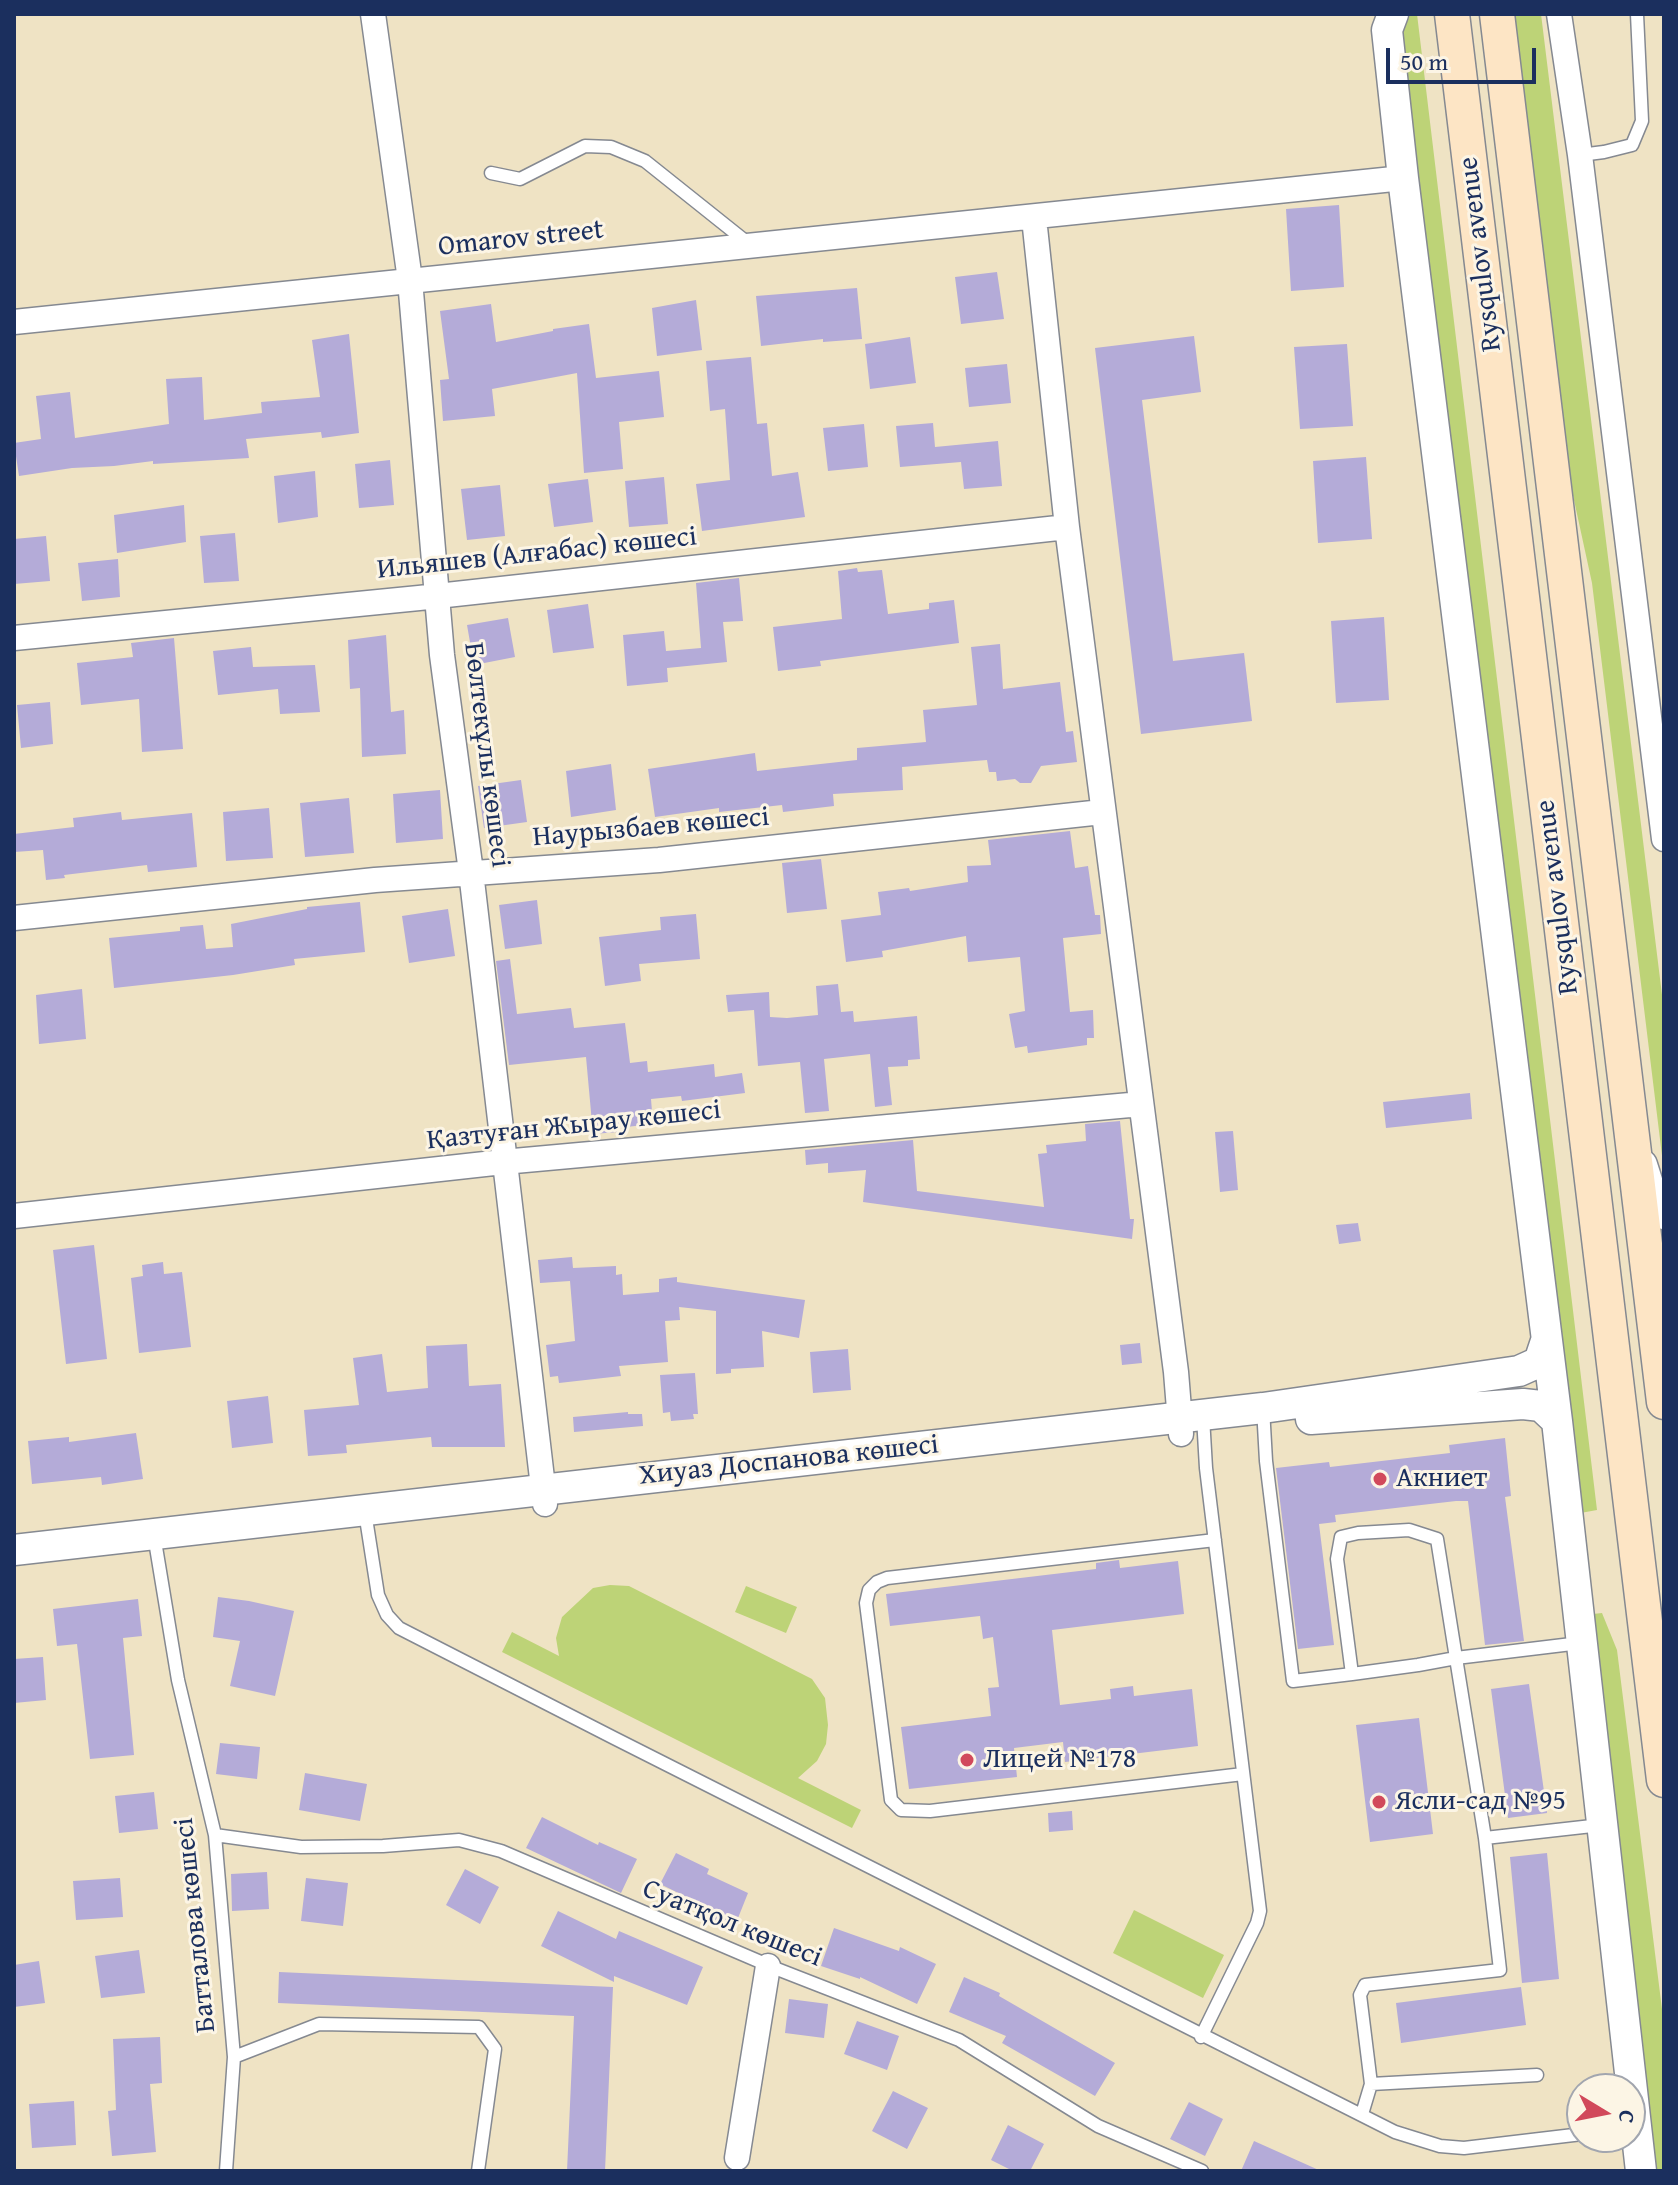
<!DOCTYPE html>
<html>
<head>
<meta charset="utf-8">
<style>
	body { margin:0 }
	#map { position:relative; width:1678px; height:2185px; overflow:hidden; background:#efe3c4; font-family:"Gentium Book Plus",serif }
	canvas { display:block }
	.frame { position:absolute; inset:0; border:16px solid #1b2f5e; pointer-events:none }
	.north { position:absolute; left:1566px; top:2073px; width:80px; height:80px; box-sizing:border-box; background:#fcf5e5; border:2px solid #a2a6af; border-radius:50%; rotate:100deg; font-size:22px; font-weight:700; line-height:32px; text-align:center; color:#1b2f5e }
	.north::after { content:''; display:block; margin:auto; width:28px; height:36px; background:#d1495b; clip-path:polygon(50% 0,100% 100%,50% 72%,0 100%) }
	.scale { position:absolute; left:1386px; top:48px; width:150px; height:36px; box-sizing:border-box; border:4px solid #1b2f5e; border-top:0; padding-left:10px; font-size:24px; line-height:28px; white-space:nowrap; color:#1b2f5e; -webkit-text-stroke:6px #fcf5e5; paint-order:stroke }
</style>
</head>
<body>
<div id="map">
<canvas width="1678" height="2185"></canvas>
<div class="frame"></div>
<div class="north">С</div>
<div class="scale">50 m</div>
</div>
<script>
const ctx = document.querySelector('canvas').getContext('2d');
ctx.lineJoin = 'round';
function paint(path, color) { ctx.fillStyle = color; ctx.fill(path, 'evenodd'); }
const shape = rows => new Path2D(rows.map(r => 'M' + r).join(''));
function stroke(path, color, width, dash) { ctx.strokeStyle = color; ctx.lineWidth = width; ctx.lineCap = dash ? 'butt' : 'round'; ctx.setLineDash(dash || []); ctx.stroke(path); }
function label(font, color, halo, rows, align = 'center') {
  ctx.font = font + ' "Gentium Book Plus",serif'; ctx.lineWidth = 6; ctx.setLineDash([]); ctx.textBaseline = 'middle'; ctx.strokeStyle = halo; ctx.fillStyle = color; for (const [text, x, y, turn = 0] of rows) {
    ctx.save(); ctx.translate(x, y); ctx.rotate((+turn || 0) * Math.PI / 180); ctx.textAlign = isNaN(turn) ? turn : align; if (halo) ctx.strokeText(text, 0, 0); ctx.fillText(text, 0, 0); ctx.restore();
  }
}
const green = shape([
	[1403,14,1417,14,1597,1510,1575,1514,1396,33],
	[1511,14,1541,14,1664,1011,1664,1172,1592,583,1564,454],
	[610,1585,629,1586,812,1679,825,1698,828,1725,826,1744,817,1761,798,1778,861,1810,852,1828,502,1652,512,1632,559,1656,556,1638,562,1617,593,1588],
	[746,1586,797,1607,786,1633,735,1612],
	[1602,1613,1617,1650,1664,2025,1664,2171,1653,2171,1584,1615],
	[1134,1910,1224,1955,1203,1998,1113,1953]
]);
const building = shape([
	[1339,205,1344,287,1291,291,1286,209],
	[997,272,1004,319,961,324,955,277],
	[857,288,862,339,823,342,823,339,761,346,756,296],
	[696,300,702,350,657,356,652,308],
	[491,304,496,342,553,331,553,329,589,324,596,378,659,371,664,417,619,422,623,469,584,473,577,373,492,389,495,416,443,421,440,380,449,379,440,311],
	[349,334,359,433,322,438,321,432,246,439,249,458,153,464,153,461,114,466,72,468,19,476,14,443,41,439,36,396,70,392,75,438,169,424,166,379,202,377,204,420,262,413,261,402,320,397,312,340],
	[1194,336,1201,392,1142,400,1173,661,1244,653,1252,721,1141,734,1095,348],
	[910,337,916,383,870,389,865,344],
	[1347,344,1353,426,1300,429,1294,347],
	[751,357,757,424,767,423,772,476,798,472,805,517,702,531,696,484,730,480,725,409,710,411,706,361],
	[1007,364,1011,403,969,407,965,368],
	[933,423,935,447,998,441,1002,486,964,489,961,462,900,467,896,426],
	[864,424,868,467,828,471,823,428],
	[1366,457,1372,539,1318,543,1313,461],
	[390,460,394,505,359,508,355,464],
	[315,471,318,517,278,523,274,476],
	[664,477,668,524,629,527,625,481],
	[588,479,593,522,554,527,548,484],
	[500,485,505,536,467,540,461,489],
	[184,505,186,542,117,553,114,515],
	[235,533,239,581,204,583,200,536],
	[46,536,50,581,14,584,14,539],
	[118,559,120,597,82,601,78,563],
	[857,568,858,572,882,570,888,614,929,609,929,603,954,600,959,643,820,661,821,666,778,671,773,627,842,619,838,571],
	[739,578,743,621,723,622,727,662,667,668,668,682,627,686,623,635,664,631,666,651,701,648,696,583],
	[588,604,594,648,553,653,547,610],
	[1384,617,1389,700,1336,703,1331,621],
	[508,618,515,657,474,665,467,625],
	[386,635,391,712,404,710,406,754,362,757,360,688,350,689,348,640],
	[174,638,183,749,142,752,139,699,81,705,77,663,133,657,131,643],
	[1000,644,1003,689,1060,682,1066,732,1073,731,1077,762,1041,766,1031,783,1020,783,1015,779,997,781,996,772,989,772,987,760,902,767,903,790,833,794,834,806,783,812,782,805,719,812,719,808,655,817,648,769,755,753,757,771,857,760,857,748,926,742,923,710,977,705,971,647],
	[251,647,253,667,315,665,320,712,280,714,278,689,218,695,213,651],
	[50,702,53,744,21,748,17,705],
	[611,764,616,810,571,817,566,771],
	[521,780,527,822,484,828,478,786],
	[440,790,443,839,396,843,393,794],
	[349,798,354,853,305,857,300,803],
	[269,808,273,858,226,861,223,812],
	[121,812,122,820,192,813,197,867,148,872,147,865,64,875,65,878,46,880,43,850,14,852,14,834,74,827,73,818],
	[1070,831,1075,868,1088,866,1095,915,1100,915,1101,934,1063,938,1070,1012,1093,1010,1094,1038,1087,1038,1087,1045,1028,1053,1027,1046,1015,1048,1009,1014,1025,1011,1020,957,968,962,966,936,882,951,883,957,846,962,841,920,881,915,878,892,909,888,910,891,968,882,967,866,991,865,988,840],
	[821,859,827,909,787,913,782,863],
	[537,900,542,944,505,949,499,905],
	[360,902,365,952,294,959,295,965,233,975,114,988,109,938,180,931,180,927,203,925,206,949,233,947,231,924,307,909,307,907],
	[448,909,455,956,409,963,402,916],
	[696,914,700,959,639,964,641,981,605,986,599,937,661,930,660,917],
	[510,959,517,1014,571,1008,574,1028,625,1023,630,1063,647,1061,648,1072,714,1064,715,1077,742,1073,745,1093,682,1101,681,1096,651,1099,653,1124,617,1128,618,1132,593,1134,586,1057,509,1065,496,961],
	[838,984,841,1012,853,1011,854,1022,917,1016,920,1059,908,1060,908,1066,888,1067,892,1105,875,1107,870,1054,824,1059,829,1111,805,1113,800,1062,758,1066,754,1010,728,1012,726,995,769,992,770,1017,787,1018,818,1015,816,986],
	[82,989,86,1039,39,1044,36,995],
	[1470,1093,1472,1119,1386,1128,1383,1102],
	[1120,1121,1130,1219,1134,1219,1132,1239,863,1202,866,1170,828,1173,828,1163,806,1165,805,1150,913,1140,917,1191,1044,1207,1038,1154,1047,1153,1046,1145,1086,1141,1085,1124],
	[1233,1131,1238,1190,1220,1192,1215,1132],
	[1358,1223,1361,1241,1339,1244,1336,1225],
	[94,1245,107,1359,66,1364,53,1250],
	[572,1257,573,1268,616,1266,616,1275,622,1274,623,1295,659,1292,659,1279,677,1277,677,1282,805,1300,799,1338,762,1331,764,1367,731,1369,731,1373,716,1374,716,1311,679,1307,680,1320,665,1321,668,1362,619,1366,621,1376,559,1383,558,1376,550,1377,546,1345,575,1341,570,1281,540,1283,538,1260],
	[163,1262,164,1274,182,1272,191,1347,139,1353,131,1278,143,1276,142,1265],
	[1140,1343,1142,1363,1122,1365,1120,1345],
	[467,1344,469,1386,501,1384,505,1447,432,1447,431,1437,346,1445,347,1453,308,1456,304,1410,359,1405,353,1358,382,1354,387,1392,428,1388,426,1346],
	[848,1349,851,1390,813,1393,810,1352],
	[695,1373,698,1414,693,1414,694,1419,671,1421,670,1412,663,1413,660,1375],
	[268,1396,273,1443,232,1448,227,1401],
	[628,1412,628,1414,642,1414,643,1426,574,1432,573,1417],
	[136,1433,143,1479,102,1485,101,1477,32,1484,28,1441,69,1437,69,1442],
	[1505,1438,1511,1496,1505,1497,1524,1641,1485,1645,1468,1501,1456,1501,1335,1515,1336,1522,1319,1524,1334,1645,1298,1649,1276,1468,1329,1462,1330,1467,1450,1453,1449,1445],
	[1119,1560,1120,1568,1178,1561,1184,1614,1052,1630,1060,1705,1111,1699,1110,1689,1133,1686,1134,1696,1192,1689,1198,1746,1065,1762,1063,1742,1014,1748,1017,1777,909,1789,901,1727,991,1716,988,1688,999,1687,993,1637,983,1639,980,1616,890,1626,886,1594,1096,1569,1096,1563],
	[218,1597,249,1601,294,1611,275,1696,230,1686,240,1641,213,1637],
	[138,1599,142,1636,123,1638,134,1755,90,1759,77,1644,57,1646,53,1609],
	[43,1657,46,1700,14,1703,14,1659],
	[1529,1684,1547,1813,1508,1818,1491,1689],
	[1419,1718,1433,1834,1370,1842,1356,1725],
	[220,1743,260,1747,257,1779,216,1774],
	[305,1773,367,1784,360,1821,299,1810],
	[154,1792,158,1829,119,1833,115,1796],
	[1072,1811,1073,1830,1049,1832,1048,1813],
	[542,1817,598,1845,599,1842,637,1859,621,1893,526,1848],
	[676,1853,709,1869,707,1874,748,1893,732,1933,695,1917,701,1904,660,1884],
	[1547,1853,1559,1979,1522,1983,1510,1857],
	[465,1869,499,1887,480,1924,446,1905],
	[267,1872,269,1909,232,1911,231,1874],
	[120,1878,123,1917,76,1920,73,1881],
	[306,1878,348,1883,343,1926,301,1921],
	[558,1911,616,1939,619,1931,703,1967,687,2005,614,1976,614,1982,541,1946],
	[834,1928,899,1951,900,1947,936,1964,917,2004,860,1977,860,1979,821,1966],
	[139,1950,145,1993,101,1998,95,1956],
	[39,1961,45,2003,14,2007,14,1965],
	[279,1972,613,1987,605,2171,567,2171,574,2016,278,2003],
	[964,1977,1000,1993,999,1996,1115,2063,1095,2096,1002,2043,1006,2036,949,2012],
	[1521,1987,1526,2025,1401,2043,1396,2003],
	[789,1999,828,2004,824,2038,785,2033],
	[857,2021,899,2036,887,2070,844,2054],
	[160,2037,162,2083,150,2084,156,2152,112,2156,108,2111,116,2110,113,2039],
	[893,2091,928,2108,907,2149,872,2131],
	[74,2101,76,2145,32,2148,29,2104],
	[1189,2102,1223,2119,1205,2156,1170,2139],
	[1008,2125,1044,2144,1030,2171,1013,2171,991,2160],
	[1254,2141,1321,2171,1241,2171]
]);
const service = shape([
	[1580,155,1604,152,1632,145,1642,121,1637,14],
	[491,173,520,179,585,146,611,147,645,161,749,244],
	[1263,1408,1266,1461,1293,1681,1352,1674,1418,1665,1456,1658,1437,1539,1409,1530,1358,1533,1341,1537,1337,1559,1352,1674],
	[365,1512,378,1595,387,1615,399,1628,614,1738,1395,2132,1440,2146,1464,2148,1582,2134],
	[154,1535,178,1680,215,1835,234,2057,226,2171],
	[1215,1540,887,1578,877,1582,869,1590,866,1603,891,1800,901,1810,930,1811,1243,1774],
	[1580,1643,1456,1658,1485,1838,1601,1825],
	[215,1835,301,1847,383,1846,459,1840,501,1851,777,1969,959,2040,1098,2126,1202,2171],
	[1201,2037,1257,1923,1260,1911,1206,1468,1203,1417],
	[234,2057,319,2024,479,2027,495,2049,478,2171],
	[1371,2084,1537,2075],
	[1362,2114,1371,2084,1360,1995,1365,1985,1500,1970,1485,1838]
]);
const minor = shape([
	[373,14,410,280,442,655,471,872,545,1504],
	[1559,14,1580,155,1664,839],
	[1034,218,1067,527,1176,1372,1181,1434],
	[14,322,1403,178],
	[14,638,419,598,1067,527],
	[14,918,375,880,659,860,1102,812],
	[14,1216,503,1162,1141,1104],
	[737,2158,768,1966]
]);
const tertiary = shape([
	[1393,14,1387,30,1403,178,1557,1421,1641,2171],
	[1642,1165,1650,1190,1664,1214],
	[1311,1419,1523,1404,1541,1406,1557,1421],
	[14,1550,1263,1408,1519,1371,1539,1362,1546,1341]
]);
const secondary = shape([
	[1452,14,1664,1780],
	[1497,14,1664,1402]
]);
const markers = [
	[1380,1479,8,"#d1495b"],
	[967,1760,8,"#d1495b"],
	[1379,1802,8,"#d1495b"]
];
const streetNames = [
	["Omarov street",521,239,-6],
	["Rysqulov avenue",1481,254,-97],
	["Ильяшев (Алғабас) көшесі",537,554,-6],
	["Бөлтекұлы көшесі",486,755,83],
	["Наурызбаев көшесі",651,828,-5],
	["Rysqulov avenue",1558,897,-97],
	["Қазтуған Жырау көшесі",574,1126,-6],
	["Хиуаз Доспанова көшесі",789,1461,-6],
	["Суатқол көшесі",732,1924,22],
	["Батталова көшесі",196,1925,-96]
];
const poiNames = [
	["Акниет",1396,1479],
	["Лицей №178",983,1760],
	["Ясли-сад №95",1395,1802]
];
paint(green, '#bdd377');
paint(building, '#b4abd8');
stroke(service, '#858991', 15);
stroke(minor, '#858991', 27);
stroke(tertiary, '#858991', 33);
stroke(secondary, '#858991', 37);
stroke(service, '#fff', 12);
stroke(minor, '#fff', 24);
stroke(tertiary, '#fff', 30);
stroke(secondary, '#fde5c5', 34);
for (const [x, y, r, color] of markers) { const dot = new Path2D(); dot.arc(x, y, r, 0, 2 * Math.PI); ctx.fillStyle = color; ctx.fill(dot); stroke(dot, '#fcf5e5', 3); }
label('28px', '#1b2f5e', '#fcf5e5', streetNames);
label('28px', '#1b2f5e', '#fcf5e5', poiNames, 'left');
</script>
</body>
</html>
